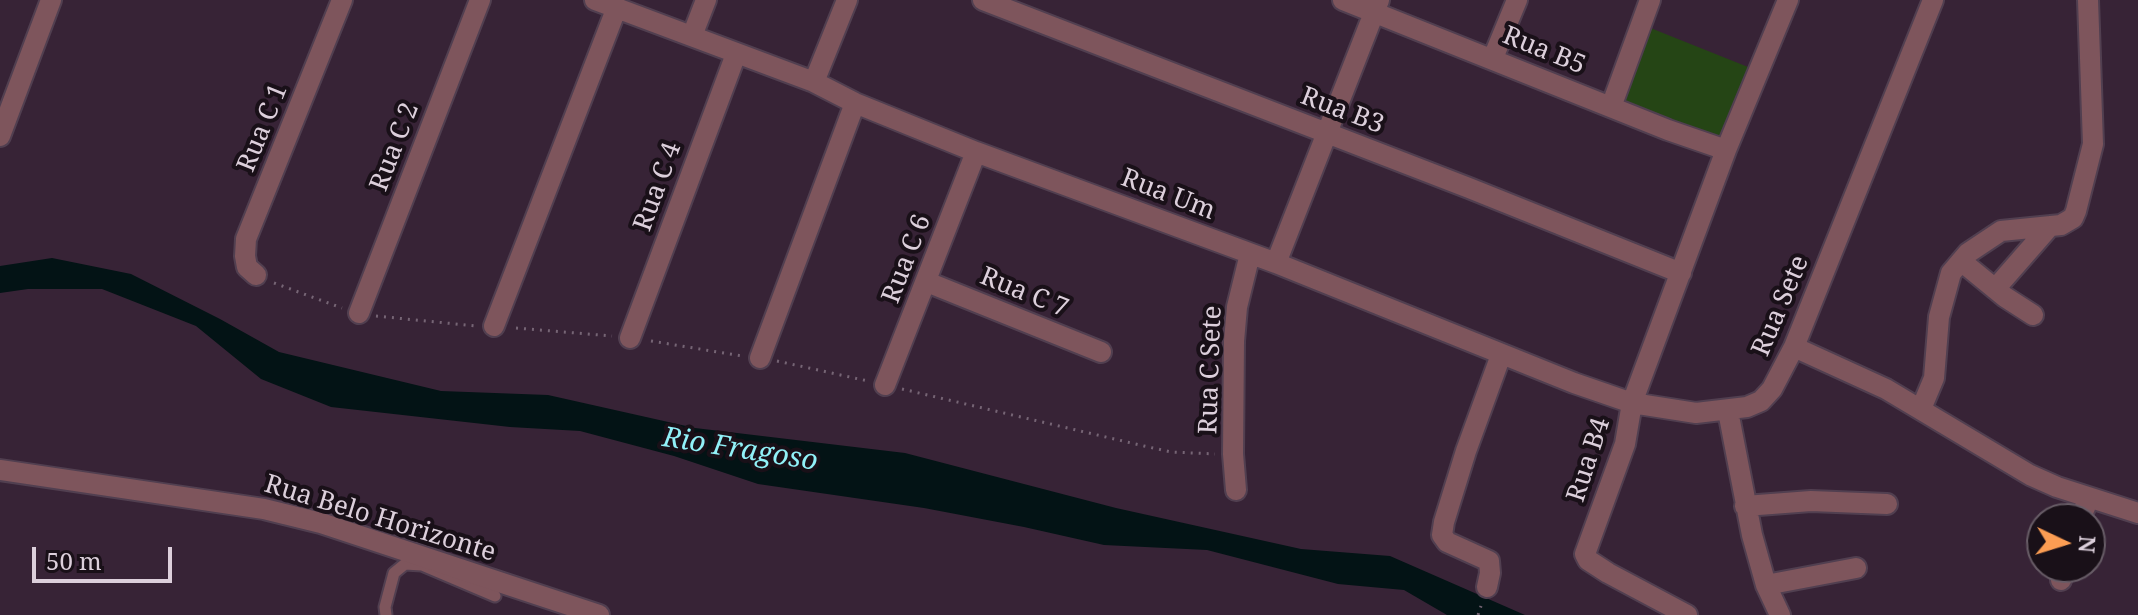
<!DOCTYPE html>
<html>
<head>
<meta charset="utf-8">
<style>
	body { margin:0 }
	#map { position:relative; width:2138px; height:615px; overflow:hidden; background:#372336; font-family:"Noto Serif",serif }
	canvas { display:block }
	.north { position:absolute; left:2026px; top:503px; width:80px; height:80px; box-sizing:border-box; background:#191018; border:2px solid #675c66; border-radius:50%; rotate:94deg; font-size:22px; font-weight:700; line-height:32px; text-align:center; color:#dccfdb }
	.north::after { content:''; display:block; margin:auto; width:28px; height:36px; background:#fc9d53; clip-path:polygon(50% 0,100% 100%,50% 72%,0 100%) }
	.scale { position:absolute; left:32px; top:547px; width:140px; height:36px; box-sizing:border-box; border:4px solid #dccfdb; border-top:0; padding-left:10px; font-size:24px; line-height:28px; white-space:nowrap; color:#dccfdb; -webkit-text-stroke:6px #191018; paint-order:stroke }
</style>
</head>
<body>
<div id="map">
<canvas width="2138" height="615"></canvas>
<div class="north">N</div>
<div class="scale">50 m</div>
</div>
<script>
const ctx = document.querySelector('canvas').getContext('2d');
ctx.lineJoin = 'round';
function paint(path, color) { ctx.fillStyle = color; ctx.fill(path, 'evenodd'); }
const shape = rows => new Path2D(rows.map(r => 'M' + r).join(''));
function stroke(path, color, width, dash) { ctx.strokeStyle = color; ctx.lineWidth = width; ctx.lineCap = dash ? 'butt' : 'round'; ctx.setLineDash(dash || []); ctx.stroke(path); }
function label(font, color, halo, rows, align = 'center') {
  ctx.font = font + ' "Noto Serif",serif'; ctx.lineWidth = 8; ctx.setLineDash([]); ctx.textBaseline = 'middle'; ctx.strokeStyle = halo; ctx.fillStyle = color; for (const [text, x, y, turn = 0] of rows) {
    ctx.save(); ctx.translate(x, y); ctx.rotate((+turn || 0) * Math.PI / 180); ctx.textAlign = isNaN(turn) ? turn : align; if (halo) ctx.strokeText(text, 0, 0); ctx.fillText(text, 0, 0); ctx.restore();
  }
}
const green = shape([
	[1648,27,1753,69,1724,141,1620,100]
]);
const water = shape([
	[52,258,131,274,220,319,279,352,441,391,548,395,695,428,905,453,1116,508,1301,549,1390,556,1525,615,1447,615,1404,590,1338,584,1207,550,1104,545,1024,527,924,508,758,484,674,456,580,431,510,427,331,407,261,379,196,326,102,289,28,289,0,293,0,266]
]);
const path = shape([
	[274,283,342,308],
	[376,316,476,326],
	[516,328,612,336],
	[651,341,742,356],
	[777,361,868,381],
	[902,389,1144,446,1171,452,1215,454],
	[1478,615,1481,606]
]);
const service = shape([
	[386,615,385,607,394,573,405,564,422,565,495,596]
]);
const minor = shape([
	[595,0,814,82,855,103,976,152,1276,263,1574,383,1632,403,1696,413,1747,407,1761,401,1772,389,1794,347,1933,0],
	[983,0,1469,188,1681,273],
	[1343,0,1668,130,1726,150],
	[692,36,706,0],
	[1493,58,1517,0],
	[814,82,847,0],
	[1611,107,1650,0],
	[0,136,51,0],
	[1961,261,2005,297,2033,315],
	[1276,263,1379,0],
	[256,275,247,267,245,256,246,239,342,0],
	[927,282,1101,352],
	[1995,289,2050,226],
	[359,313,480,0],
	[494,326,617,7],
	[630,338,736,54],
	[1794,347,1886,389,2030,475,2057,487,2138,513],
	[760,358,855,103],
	[885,385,976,152],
	[1921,409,1934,378,1939,317,1951,273,1968,253,2001,231,2061,225,2073,218,2076,211,2093,144,2088,0],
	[1728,411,1752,535,1766,585,1780,615],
	[0,470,264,509,321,523,599,615],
	[1236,490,1233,454,1234,341,1237,307,1250,254],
	[1745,506,1811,501,1887,504],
	[2080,519,2089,498],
	[2061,580,2065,567],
	[1766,585,1856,568],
	[1487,587,1490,573,1489,561,1447,542,1442,535,1444,522,1466,451,1501,355],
	[1687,615,1608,573,1588,560,1585,554,1625,444,1632,403,1726,150,1788,0]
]);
const streetNames = [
	["Rua B5",1544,51,22],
	["Rua B3",1342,111,21],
	["Rua C 1",263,128,-68],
	["Rua C 2",395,147,-69],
	["Rua C 4",658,187,-70],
	["Rua Um",1168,195,21],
	["Rua C 6",907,259,-69],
	["Rua C 7",1024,293,22],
	["Rua Sete",1781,306,-67],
	["Rua C Sete",1211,370,-88],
	["Rua B4",1589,460,-72],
	["Rua Belo Horizonte",380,519,17]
];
const waterNames = [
	["Rio Fragoso",740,450,9]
];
paint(green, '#254515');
paint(water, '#031315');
stroke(service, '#513f50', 15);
stroke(minor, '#513f50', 24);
stroke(path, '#766575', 3, [2, 6]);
stroke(service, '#7e555c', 11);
stroke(minor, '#7e555c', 20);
label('26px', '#dccfdb', '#191018', streetNames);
label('italic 28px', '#91f1f8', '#191018', waterNames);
</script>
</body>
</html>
